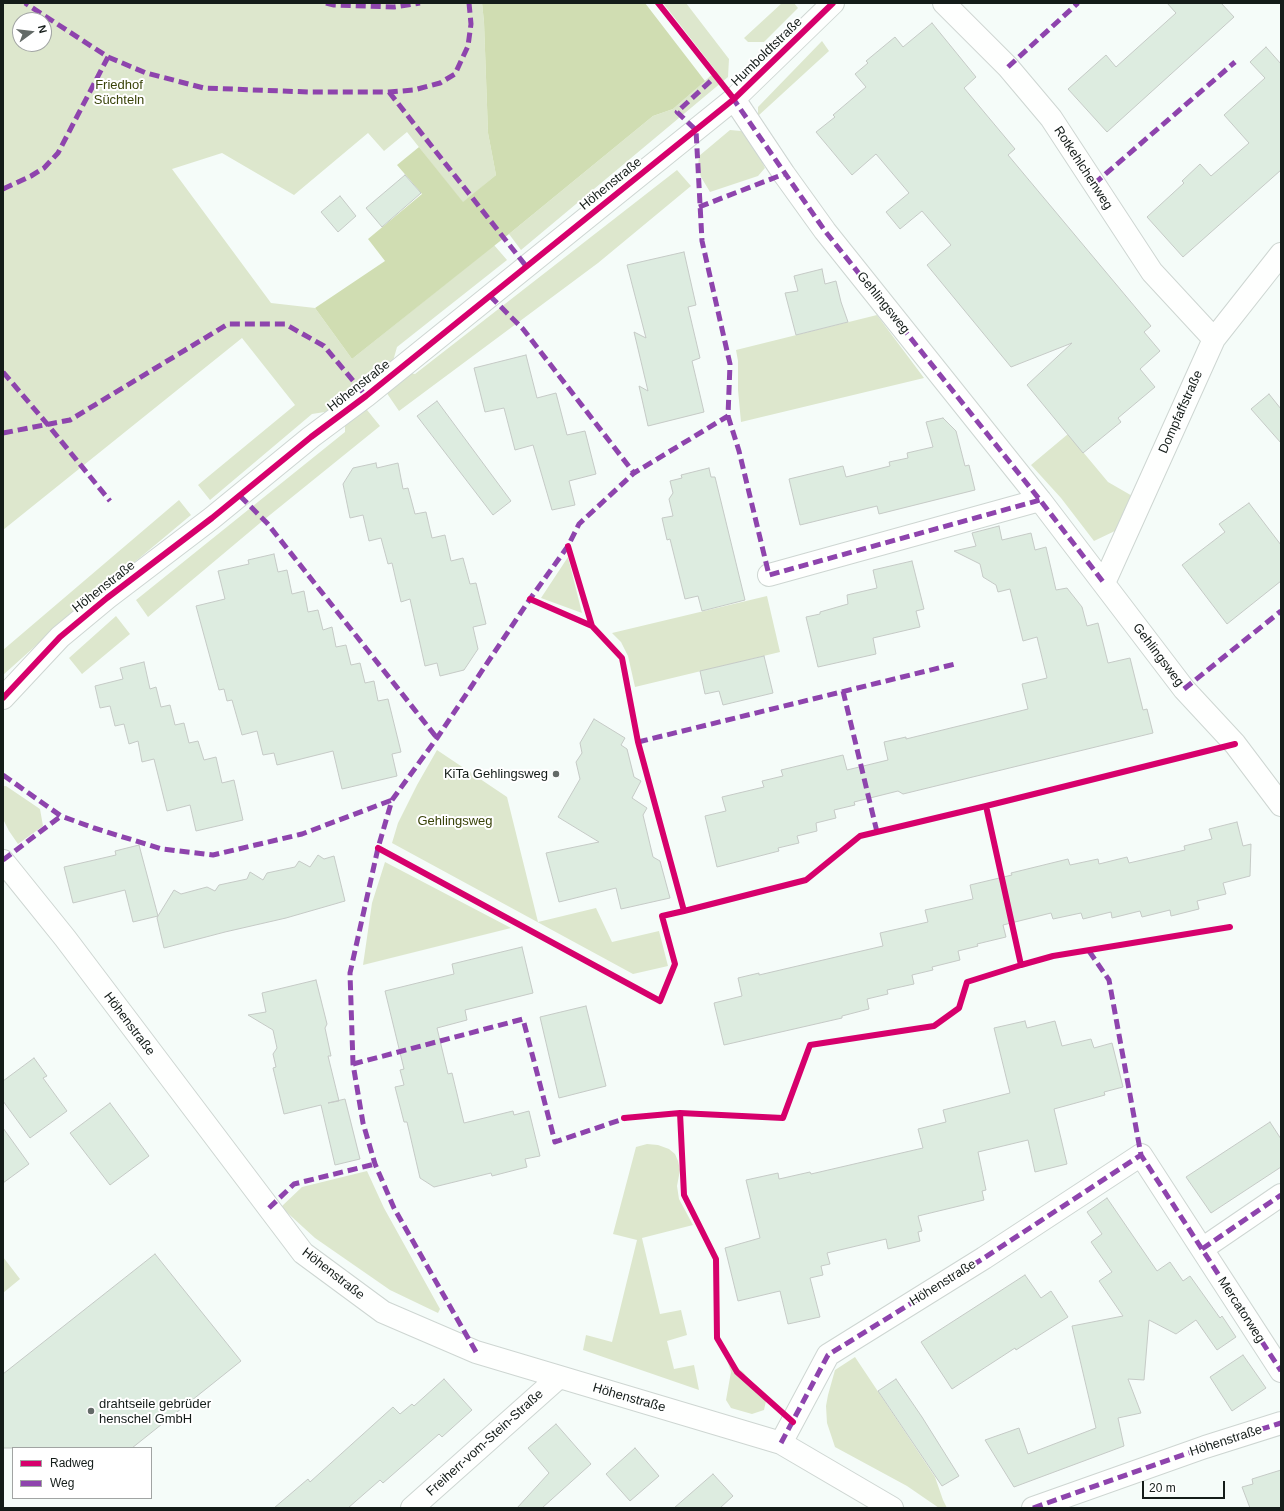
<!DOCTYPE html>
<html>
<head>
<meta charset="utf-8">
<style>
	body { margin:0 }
	#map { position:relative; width:1284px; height:1511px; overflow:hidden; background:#f5fcf9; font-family:Helvetica,sans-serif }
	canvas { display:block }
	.frame { position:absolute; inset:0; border:4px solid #141c19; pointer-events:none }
	.legend { position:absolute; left:12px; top:1447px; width:140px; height:52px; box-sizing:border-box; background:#fff; border:1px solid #a1a4a3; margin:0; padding:5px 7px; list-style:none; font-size:12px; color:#141c19 }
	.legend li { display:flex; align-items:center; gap:8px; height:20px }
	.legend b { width:20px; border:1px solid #a1a4a3 }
	.north { position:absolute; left:12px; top:12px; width:40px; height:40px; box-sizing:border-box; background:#fff; border:1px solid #a1a4a3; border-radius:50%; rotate:75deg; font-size:11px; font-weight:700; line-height:16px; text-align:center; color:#141c19 }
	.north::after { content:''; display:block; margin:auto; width:14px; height:18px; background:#636a67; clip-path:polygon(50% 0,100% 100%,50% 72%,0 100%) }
	.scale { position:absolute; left:1142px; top:1481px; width:83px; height:18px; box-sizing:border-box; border:2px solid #141c19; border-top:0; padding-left:5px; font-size:12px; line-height:14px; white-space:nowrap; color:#141c19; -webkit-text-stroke:3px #fff; paint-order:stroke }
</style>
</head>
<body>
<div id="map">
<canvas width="1284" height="1511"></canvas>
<div class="frame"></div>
<ul class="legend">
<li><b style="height:5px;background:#d6006c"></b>Radweg</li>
<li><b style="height:5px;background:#8e44ad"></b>Weg</li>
</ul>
<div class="north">N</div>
<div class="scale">20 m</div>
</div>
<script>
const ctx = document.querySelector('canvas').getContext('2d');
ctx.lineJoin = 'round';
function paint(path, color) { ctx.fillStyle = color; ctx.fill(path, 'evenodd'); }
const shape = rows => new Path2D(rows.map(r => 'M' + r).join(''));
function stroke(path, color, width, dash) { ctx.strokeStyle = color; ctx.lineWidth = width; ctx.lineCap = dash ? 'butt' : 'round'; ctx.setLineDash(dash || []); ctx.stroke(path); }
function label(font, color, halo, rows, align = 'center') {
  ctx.font = font + ' Helvetica,sans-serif'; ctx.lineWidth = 4; ctx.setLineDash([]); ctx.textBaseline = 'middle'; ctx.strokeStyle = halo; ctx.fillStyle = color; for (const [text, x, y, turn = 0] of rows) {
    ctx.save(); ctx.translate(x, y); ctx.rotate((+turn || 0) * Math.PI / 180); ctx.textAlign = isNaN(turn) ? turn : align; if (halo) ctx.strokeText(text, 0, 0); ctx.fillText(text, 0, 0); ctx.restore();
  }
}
const green = shape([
	[3,3,482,3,484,22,488,133,496,175,463,203,407,132,384,151,368,133,294,195,222,153,172,169,271,303,315,308,352,359,494,245,507,260,397,347,393,361,331,411,312,414,210,500,198,485,295,405,242,338,3,530],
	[20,20,44,20,44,44,20,44],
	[663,3,686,3,729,59,728,77,521,250,509,234,653,116,673,109,716,71],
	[782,3,794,3,798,8,764,42,748,42,744,38],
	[822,41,829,51,758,116,758,107],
	[730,130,741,131,750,137,765,168,758,176,710,192,701,177,698,167,699,156],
	[677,170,691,186,598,263,399,411,384,389,405,372,415,374],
	[877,315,924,378,741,422,738,390,738,361,736,350],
	[363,405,380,426,260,523,148,617,136,600,345,432,345,421],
	[1068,434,1108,482,1134,497,1119,529,1094,541,1061,498,1031,465],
	[179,500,191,515,51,632,3,675,3,650],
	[568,557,582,613,541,598],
	[767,596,780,652,635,687,628,656,621,642,612,633],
	[116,616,130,634,82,674,69,658],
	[437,750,507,797,538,922,596,908,612,942,659,931,668,966,633,974,392,843,398,823,417,785],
	[3,786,6,786,40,809,43,826,18,844,9,831,3,819],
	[385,862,511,928,363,965,372,903],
	[647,1144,658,1145,669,1149,675,1154,678,1161,680,1170,677,1186,679,1199,693,1225,642,1238,660,1314,681,1310,687,1335,667,1341,674,1369,694,1365,699,1390,583,1350,586,1335,612,1342,637,1240,613,1234,636,1147],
	[367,1171,384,1208,440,1309,438,1313,390,1290,315,1238,281,1207,302,1187],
	[3,1257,20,1279,3,1293],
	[855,1357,935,1477,943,1500,947,1508,939,1508,907,1486,835,1447,827,1423,826,1406,828,1395,835,1370],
	[727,1360,743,1372,762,1394,766,1401,764,1410,752,1414,731,1408,726,1400,731,1372]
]);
const forest = shape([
	[482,3,645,3,705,81,673,109,653,116,509,234,352,359,315,308,385,261,368,239,422,194,397,165,419,147,463,202,496,175,488,133,484,22]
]);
const building = shape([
	[1167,3,1221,3,1234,17,1107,132,1068,89,1106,55,1116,67,1176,13,1167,3],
	[932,23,976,77,964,88,1015,149,1008,155,1151,326,1144,332,1160,351,1140,369,1155,387,1118,418,1121,422,1083,453,1027,385,1072,343,1011,367,927,265,951,245,922,211,900,229,886,212,909,193,876,154,852,175,816,132,835,117,833,115,866,87,855,74,868,63,866,61,895,37,903,47,932,23],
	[1266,47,1281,64,1281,170,1183,257,1147,217,1184,183,1182,181,1200,164,1211,176,1249,143,1224,115,1265,78,1250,62,1266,47],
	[405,175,421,193,382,227,366,208,405,175],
	[340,196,356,216,338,232,321,212,340,196],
	[684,252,696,305,688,307,700,358,692,361,704,412,648,426,639,386,648,391,634,332,646,338,627,265,684,252],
	[822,269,825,284,836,281,841,302,848,322,796,335,785,293,798,291,794,276,822,269],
	[526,355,537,398,556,393,567,435,585,431,596,474,569,481,575,505,552,510,533,445,515,450,504,408,485,412,474,368,526,355],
	[1269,394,1281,409,1281,443,1251,409,1269,394],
	[437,401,511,501,493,515,417,416,437,401],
	[943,418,956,431,965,466,969,465,975,490,879,514,877,506,800,525,789,479,843,466,846,477,890,466,889,462,908,458,907,453,933,447,926,422,943,418],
	[376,463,377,468,398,463,403,489,408,488,415,514,426,512,432,538,445,535,451,561,463,558,470,584,476,583,486,624,473,627,478,649,464,670,440,676,437,663,425,666,410,599,401,602,392,563,388,564,381,538,369,541,363,515,350,518,343,484,353,468,376,463],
	[709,468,711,477,715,477,745,600,702,611,698,596,685,599,670,539,667,540,662,518,673,516,669,499,673,493,670,481,682,478,681,475,709,468],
	[1249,503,1281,545,1281,581,1227,624,1182,565,1225,532,1219,524,1249,503],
	[999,526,1002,540,1031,533,1035,550,1046,547,1056,590,1067,588,1082,607,1087,626,1098,623,1108,663,1130,658,1143,710,1147,709,1153,733,903,794,898,791,854,802,855,805,834,810,836,818,816,823,817,831,797,836,799,843,778,848,779,851,717,867,705,816,726,811,722,797,764,787,762,781,783,776,781,770,843,755,847,770,888,760,884,742,906,737,906,739,1028,709,1022,684,1047,678,1037,637,1023,641,1010,589,998,592,996,585,983,577,980,564,954,551,976,546,972,533,999,526],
	[274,554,278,572,287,570,292,594,304,591,308,612,318,610,323,630,332,627,336,647,346,645,351,665,360,663,365,683,374,681,378,701,388,699,401,752,392,754,397,776,342,789,333,751,277,765,274,753,263,755,257,731,242,735,232,700,227,701,224,689,219,690,196,606,225,599,218,571,249,564,248,560,274,554],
	[912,561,924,609,916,611,920,627,873,638,876,654,818,667,806,617,820,614,820,612,848,604,847,595,877,588,873,570,912,561],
	[764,656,773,693,723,705,719,691,705,694,700,671,764,656],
	[144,662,150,689,156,687,161,707,170,705,175,725,184,723,189,743,198,741,204,760,216,757,222,783,234,780,243,820,196,831,190,805,167,811,154,759,142,762,138,741,129,744,124,724,115,726,110,706,100,708,95,686,123,679,120,668,144,662],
	[594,719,625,738,621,745,627,749,634,777,641,781,632,798,647,808,643,815,653,857,660,861,670,898,621,909,616,888,559,902,546,853,599,842,558,817,580,779,576,762,582,753,580,743,594,719],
	[1237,822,1243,846,1251,844,1250,876,1223,883,1226,894,1197,901,1199,909,1171,916,1170,910,1142,917,1140,911,1112,918,1111,912,1083,919,1081,913,1053,919,1051,913,1003,925,1006,937,977,944,978,946,958,951,960,960,932,967,933,970,912,975,914,984,887,990,888,994,867,999,869,1009,842,1016,842,1018,724,1045,714,1003,742,996,738,978,759,973,759,975,883,946,880,933,928,922,925,910,973,899,970,885,1012,875,1011,873,1068,859,1070,865,1098,859,1099,864,1127,857,1129,863,1185,850,1184,846,1212,839,1209,829,1237,822],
	[139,845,158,916,174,890,181,894,207,887,215,891,219,885,247,879,250,872,263,880,267,873,295,867,299,861,310,867,318,855,324,859,334,856,345,901,286,918,225,932,164,948,157,918,158,916,133,922,125,890,73,903,64,867,116,855,115,851,139,845],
	[522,947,533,993,465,1010,467,1020,437,1028,448,1074,452,1073,464,1123,513,1111,514,1115,529,1111,540,1156,525,1159,527,1167,492,1176,491,1173,434,1187,420,1178,407,1122,404,1122,395,1087,404,1085,400,1070,404,1069,385,991,454,974,452,964,522,947],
	[316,980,327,1024,325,1028,331,1056,328,1056,339,1101,328,1103,345,1099,360,1159,335,1165,321,1105,284,1114,273,1068,276,1067,273,1054,277,1048,273,1030,248,1015,266,1012,262,993,316,980],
	[586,1006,606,1086,559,1098,540,1017,586,1006],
	[1025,1021,1027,1028,1055,1021,1062,1046,1091,1039,1094,1048,1112,1043,1123,1087,1104,1092,1105,1095,1054,1109,1067,1164,1035,1172,1028,1140,978,1152,986,1190,982,1191,984,1200,918,1216,922,1231,918,1232,920,1241,888,1249,886,1239,827,1253,830,1264,821,1266,823,1275,810,1278,820,1317,788,1324,780,1291,738,1301,725,1248,760,1238,746,1180,778,1173,779,1179,810,1172,811,1174,923,1148,918,1129,946,1122,943,1110,1010,1093,994,1028,1025,1021],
	[34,1058,47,1076,43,1078,67,1111,30,1138,3,1101,3,1081,34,1058],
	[110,1103,149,1156,110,1185,70,1133,110,1103],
	[1270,1122,1281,1139,1281,1167,1211,1213,1186,1177,1270,1122],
	[3,1128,29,1164,3,1183,3,1128],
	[1107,1198,1157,1271,1170,1262,1183,1281,1190,1276,1220,1318,1222,1316,1236,1337,1217,1350,1196,1320,1176,1334,1149,1320,1144,1380,1128,1379,1141,1413,1118,1418,1124,1446,1014,1487,985,1440,1019,1428,1028,1454,1096,1428,1072,1326,1123,1316,1099,1281,1112,1272,1091,1242,1102,1234,1087,1212,1107,1198],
	[155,1254,241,1361,132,1448,3,1448,3,1374,155,1254],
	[1025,1275,1041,1298,1051,1291,1068,1317,1016,1350,1015,1348,952,1389,921,1342,1025,1275],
	[1243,1355,1266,1388,1232,1411,1210,1377,1243,1355],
	[444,1379,472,1410,442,1437,439,1434,383,1483,380,1480,348,1508,274,1508,308,1479,310,1482,393,1407,400,1414,412,1404,414,1406,444,1379],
	[896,1379,922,1417,959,1476,942,1486,878,1391,896,1379],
	[556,1424,591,1464,542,1508,517,1508,549,1473,528,1448,556,1424],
	[635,1448,659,1476,630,1501,606,1474,635,1448],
	[1281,1470,1281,1508,1250,1508,1242,1487,1253,1484,1252,1479,1281,1470],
	[713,1474,733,1496,720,1508,674,1508,713,1474]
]);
const minor = shape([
	[944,3,1008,67,1051,118,1152,272,1214,339],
	[734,99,784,174,825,231,1040,500,1184,689,1235,744,1281,805],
	[769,575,1040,500],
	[1104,583,1214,339,1281,254],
	[3,698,60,637,107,598,212,518,311,437,366,396,734,99,833,3],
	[3,861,65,938,303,1253,383,1312,476,1352,781,1443,892,1508],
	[1202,1249,1281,1195],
	[781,1443,828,1355,984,1258,1141,1155,1281,1371],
	[412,1508,558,1378],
	[1033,1508,1205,1447,1281,1423]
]);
const quiet = shape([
	[326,3,334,5,394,7,420,3],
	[108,57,146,73,204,88,308,92,389,92,414,90,440,83,455,74,468,46,471,24,469,3],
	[1008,67,1078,3],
	[389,92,526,266],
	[732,97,825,231,1040,500,1104,583],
	[1094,184,1235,62],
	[3,189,31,176,44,168,58,153,108,57,25,3],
	[699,207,784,174],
	[490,296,523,329,634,473],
	[3,372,48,425,110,501],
	[728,416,739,451,769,575,1040,500],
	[3,433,70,420,228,324,285,324,324,346,366,396],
	[240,496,267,523,437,738],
	[1184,689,1281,611],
	[843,691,877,832],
	[638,742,955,664],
	[3,775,61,816,94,828,162,849,213,855,302,834,392,800],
	[3,860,61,816],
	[1089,951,1109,980,1141,1155,1281,1371],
	[353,1064,523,1019,555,1142,626,1118],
	[269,1208,294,1184,375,1164],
	[1202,1249,1281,1195],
	[476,1352,394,1208,375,1164,363,1123,353,1064,350,973,378,848,392,800,437,738,530,599,568,546,579,524,634,473,728,416,730,364,702,241,696,130,677,112,716,76],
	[781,1443,828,1355,984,1258,1141,1155],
	[1033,1508,1205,1447,1281,1423]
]);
const cycleway = shape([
	[658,3,734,99],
	[530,599,592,626],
	[3,698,60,637,107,598,212,518,311,437,366,396,734,99,833,3],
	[986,806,1021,965],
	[378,848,660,1001,675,964,662,916,684,911,638,742,622,658,592,626,568,546],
	[684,911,806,880,860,836,986,806,1235,744],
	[680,1113,684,1195,716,1259,717,1338,737,1372,793,1422],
	[624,1118,680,1113,783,1118,810,1045,934,1026,959,1008,967,982,1021,965,1053,956,1230,927]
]);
const markers = [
	[556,774,4,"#636a67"],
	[91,1411,4,"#636a67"]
];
const streetNames = [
	["Humboldtstraße",767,52,-44],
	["Rotkehlchenweg",1083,168,57],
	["Höhenstraße",611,184,-39],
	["Gehlingsweg",883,303,51],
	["Höhenstraße",359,386,-38],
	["Dompfaffstraße",1181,412,-66],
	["Höhenstraße",104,587,-38],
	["Gehlingsweg",1158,655,53],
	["Höhenstraße",129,1024,53],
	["Höhenstraße",333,1274,38],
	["Höhenstraße",943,1283,-32],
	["Mercatorweg",1241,1310,57],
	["Höhenstraße",629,1398,16],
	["Höhenstraße",1226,1441,-18],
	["Freiherr-vom-Stein-Straße",485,1443,-42]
];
const parkNames = [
	["Friedhof",119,85],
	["Süchteln",119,100],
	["Gehlingsweg",455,821]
];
const poiNames = [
	["KiTa Gehlingsweg",548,774],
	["drahtseile gebrüder",99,1404,"left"],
	["henschel GmbH",99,1419,"left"]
];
paint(green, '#dde7cd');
paint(forest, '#d0ddb2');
paint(building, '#ddece0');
stroke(building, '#c5cac6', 1);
stroke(minor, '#ced6d2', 24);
stroke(minor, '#fefffe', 22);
stroke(quiet, '#8e44ad', 5, [10, 5]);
stroke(cycleway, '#d6006c', 6);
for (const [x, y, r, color] of markers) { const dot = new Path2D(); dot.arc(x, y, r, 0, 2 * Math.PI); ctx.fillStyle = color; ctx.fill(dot); stroke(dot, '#fff', 1.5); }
label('13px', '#141c19', '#fff', streetNames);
label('13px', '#394309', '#fff', parkNames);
label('13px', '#141c19', '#fff', poiNames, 'right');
</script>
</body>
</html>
